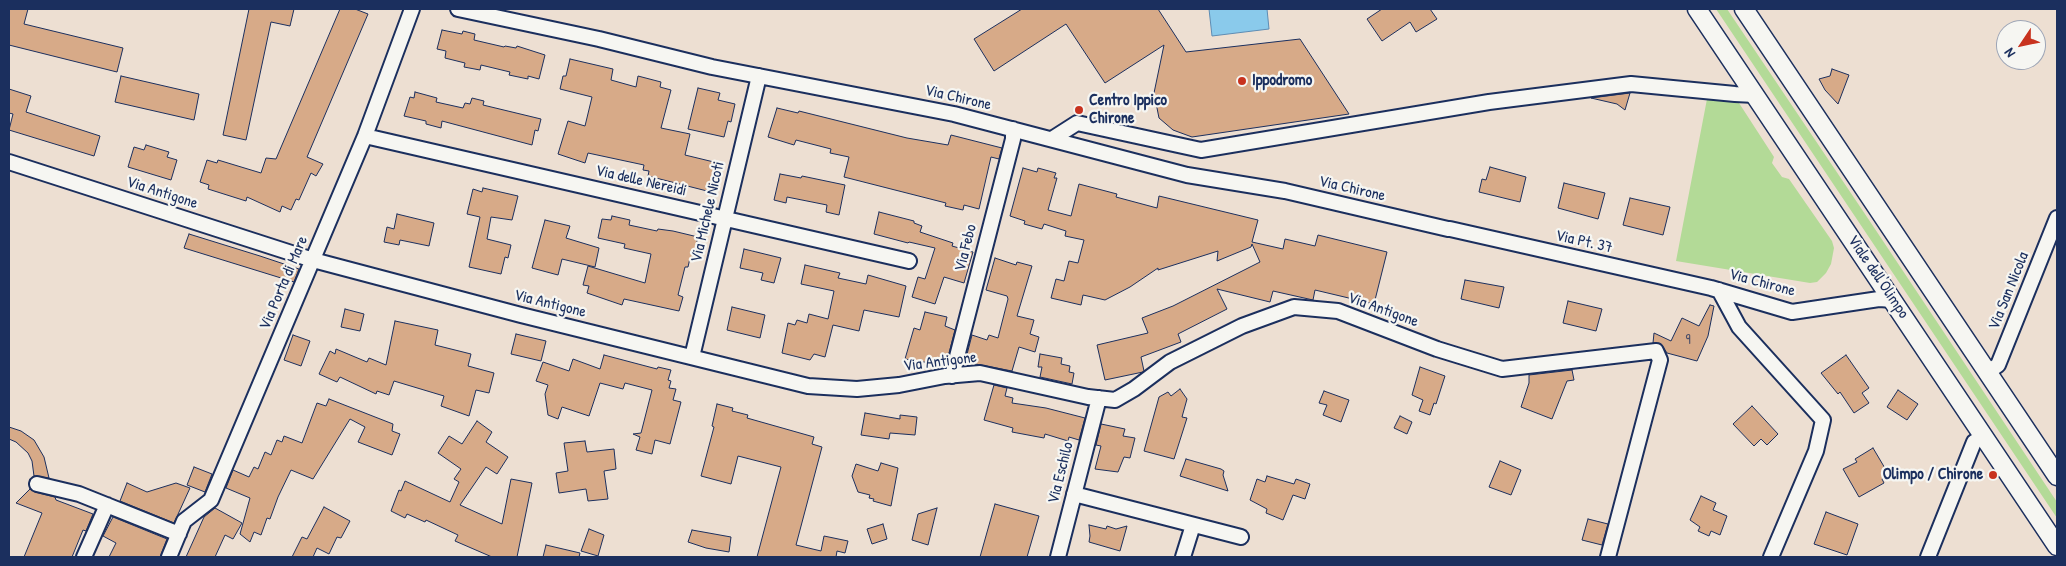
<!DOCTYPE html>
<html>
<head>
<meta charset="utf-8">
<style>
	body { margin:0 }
	#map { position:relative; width:2066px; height:566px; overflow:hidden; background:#eddfd2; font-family:"Patrick Hand",sans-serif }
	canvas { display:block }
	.frame { position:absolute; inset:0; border:10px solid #1b2f5e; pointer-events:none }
	.north { position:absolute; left:1996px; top:20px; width:50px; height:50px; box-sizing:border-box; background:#f6f6f2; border:1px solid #9ea6b7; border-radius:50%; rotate:236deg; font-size:14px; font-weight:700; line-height:20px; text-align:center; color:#1b2f5e }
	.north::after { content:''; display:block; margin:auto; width:18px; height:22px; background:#c8321e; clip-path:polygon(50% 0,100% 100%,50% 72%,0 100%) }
</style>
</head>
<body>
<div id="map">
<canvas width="2066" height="566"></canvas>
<div class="frame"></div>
<div class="north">N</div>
</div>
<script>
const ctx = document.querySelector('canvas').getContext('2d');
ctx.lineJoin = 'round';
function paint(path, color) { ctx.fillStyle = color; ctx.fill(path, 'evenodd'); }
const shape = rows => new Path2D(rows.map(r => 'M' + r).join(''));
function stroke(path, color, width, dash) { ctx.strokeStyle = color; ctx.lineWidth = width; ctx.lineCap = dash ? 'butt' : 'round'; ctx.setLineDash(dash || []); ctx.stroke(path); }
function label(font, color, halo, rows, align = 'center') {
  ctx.font = font + ' "Patrick Hand",sans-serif'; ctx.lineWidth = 4.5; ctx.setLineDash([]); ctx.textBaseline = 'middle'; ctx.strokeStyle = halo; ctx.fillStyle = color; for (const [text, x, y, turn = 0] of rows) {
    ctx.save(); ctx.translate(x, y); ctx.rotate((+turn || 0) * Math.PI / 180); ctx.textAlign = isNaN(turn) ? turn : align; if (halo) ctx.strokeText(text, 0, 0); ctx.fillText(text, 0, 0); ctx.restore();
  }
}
const green = shape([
	[1716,9,1727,9,1869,220,2057,502,2057,518],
	[1707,99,1739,103,1774,157,1772,163,1782,177,1789,179,1832,241,1834,248,1831,264,1826,273,1817,282,1810,283,1676,261]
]);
const water = shape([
	[1209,9,1267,9,1269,29,1212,36,1209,9]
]);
const building = shape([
	[9,9,28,9,24,24,123,48,117,72,9,45,9,9],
	[249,9,294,9,290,26,271,22,246,140,223,135,249,9],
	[340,9,355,9,368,14,307,157,323,164,316,176,311,173,299,200,296,199,291,210,282,206,280,212,247,197,246,201,208,189,209,185,200,182,207,160,217,163,218,160,261,173,266,158,276,159,340,9],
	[1022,9,1158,9,1186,52,1300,39,1349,114,1192,137,1173,130,1159,118,1154,93,1164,45,1105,83,1066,24,994,71,974,39,1022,9],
	[1382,9,1430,9,1437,19,1416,32,1410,22,1382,41,1367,19,1382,9],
	[442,30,462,34,463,31,475,34,474,40,504,47,505,46,516,48,517,46,545,55,539,79,528,76,528,79,509,75,510,72,481,65,480,70,464,67,465,63,445,58,446,51,437,49,442,30],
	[570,59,613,69,611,80,636,87,638,76,661,82,660,87,671,90,661,128,690,134,685,155,718,163,711,192,648,176,649,171,643,170,644,165,588,153,585,163,558,154,568,121,585,126,592,97,560,89,563,76,566,76,570,59],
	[1832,69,1849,75,1838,104,1825,90,1819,79,1830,76,1832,69],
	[121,76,199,94,194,120,115,102,121,76],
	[698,88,720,93,718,100,735,104,731,122,728,121,724,137,688,129,698,88],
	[9,89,31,96,26,112,100,136,94,156,9,130,13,114,9,113,9,89],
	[415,92,437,98,436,102,463,108,465,103,470,104,472,98,484,101,483,105,541,119,538,131,535,130,532,145,442,121,441,128,426,124,426,121,404,116,410,97,414,98,415,92],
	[1630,93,1625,110,1617,104,1591,98,1630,93],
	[777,108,798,113,799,111,907,138,948,145,951,135,1002,148,999,159,991,157,979,209,964,205,963,210,945,206,946,203,844,177,849,157,830,153,831,149,796,140,794,145,768,137,777,108],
	[146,145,169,152,167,157,177,160,171,180,128,167,134,147,144,150,146,145],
	[1490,167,1526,177,1520,202,1479,192,1482,179,1486,180,1490,167],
	[1023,168,1037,172,1038,168,1056,173,1054,178,1057,178,1048,210,1071,216,1079,184,1117,194,1116,197,1157,208,1159,196,1258,220,1252,242,1283,249,1285,239,1315,246,1318,235,1387,252,1374,304,1315,290,1313,300,1273,291,1270,302,1217,289,1227,309,1178,334,1181,342,1141,357,1144,371,1143,372,1105,380,1097,345,1148,333,1142,318,1173,306,1260,262,1252,244,1251,247,1217,261,1218,251,1158,270,1158,268,1130,287,1105,300,1083,295,1081,305,1051,298,1056,279,1064,281,1069,261,1078,263,1084,240,1065,236,1066,231,1044,224,1042,229,1024,224,1025,221,1010,216,1023,168],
	[780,174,801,178,802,176,845,185,839,215,826,212,827,205,787,197,786,203,774,200,780,174],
	[1564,183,1605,193,1598,219,1558,208,1564,183],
	[483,188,518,196,512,220,491,217,487,239,511,245,508,258,505,257,501,274,469,267,480,217,467,214,473,189,482,192,483,188],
	[1630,198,1670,207,1663,235,1623,225,1630,198],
	[879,212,914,221,914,223,922,226,920,232,953,243,952,246,973,252,964,283,944,277,935,304,912,297,918,277,925,279,935,248,909,242,908,243,874,234,879,212],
	[397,214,434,223,429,246,400,240,399,245,384,242,387,227,394,229,397,214],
	[612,216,630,220,629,225,657,231,658,229,673,231,698,237,693,259,690,258,688,267,685,267,678,295,683,297,679,311,624,299,622,305,587,293,589,286,583,285,588,266,645,283,651,254,624,248,625,244,598,238,602,219,611,220,612,216],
	[545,220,570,226,566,238,599,248,595,267,562,259,558,275,532,268,545,220],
	[189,234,260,256,299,269,294,282,184,248,189,234],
	[744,249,781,258,774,283,761,280,763,273,740,268,744,249],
	[995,258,1016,265,1017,262,1032,266,1017,316,1034,320,1030,334,1039,337,1035,352,1019,347,1012,371,965,362,972,335,987,340,989,335,998,338,1008,299,1007,296,986,290,995,258],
	[805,265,840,273,838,278,866,284,868,275,906,286,899,317,864,310,859,331,833,325,825,357,814,354,810,360,782,353,788,323,795,325,797,320,807,323,809,314,828,319,834,291,801,284,805,265],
	[1465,280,1504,287,1499,308,1461,299,1465,280],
	[1568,301,1602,309,1596,331,1563,323,1568,301],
	[1710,305,1714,306,1708,336,1697,361,1667,353,1661,344,1653,343,1654,333,1671,341,1682,318,1699,326,1710,305],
	[732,307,765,315,760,338,727,330,732,307],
	[345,309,364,314,360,331,341,327,345,309],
	[925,312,947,317,945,326,955,330,948,357,946,357,943,365,905,359,914,328,920,330,925,312],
	[395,321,438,330,435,345,471,354,468,366,494,373,489,393,476,390,469,416,441,406,444,396,394,381,389,395,377,391,376,394,340,377,337,382,319,374,330,351,335,354,336,349,367,362,369,358,386,365,395,321],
	[516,334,546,341,541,361,511,354,516,334],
	[293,335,310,341,301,366,284,360,293,335],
	[1040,354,1062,358,1061,364,1070,366,1069,372,1074,373,1072,384,1040,377,1042,367,1038,367,1040,354],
	[604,355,657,369,658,367,671,370,668,380,671,381,669,388,676,389,673,400,681,402,670,444,655,440,652,454,636,450,640,437,633,434,641,433,652,390,625,383,623,389,600,383,589,416,562,407,558,419,548,415,545,394,548,385,536,381,543,362,569,371,573,359,600,369,604,355],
	[1846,355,1869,388,1862,393,1869,403,1854,413,1840,392,1838,394,1821,373,1846,355],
	[1420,367,1445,376,1436,404,1434,403,1430,415,1419,411,1423,400,1412,395,1420,367],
	[1572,370,1574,380,1567,381,1552,419,1521,407,1529,383,1529,375,1572,370],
	[994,385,1007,388,1005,396,1013,398,1012,403,1046,408,1085,418,1079,440,1069,437,1068,441,1045,434,1044,438,1012,432,1013,428,984,420,994,385],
	[1180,389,1187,399,1182,417,1187,418,1174,459,1144,451,1159,397,1168,392,1171,396,1180,389],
	[1898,390,1918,404,1907,420,1887,407,1898,390],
	[1324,391,1349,400,1341,422,1323,415,1327,405,1319,403,1324,391],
	[329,399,393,424,392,431,400,434,392,455,358,442,365,427,350,419,313,479,291,470,278,497,270,519,267,518,261,535,254,532,250,542,240,534,250,498,226,488,233,470,249,477,254,467,258,469,265,452,271,455,277,440,282,442,284,436,302,443,317,403,326,406,329,399],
	[717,404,733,408,732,411,748,415,747,418,814,437,812,444,822,447,796,545,821,551,824,536,848,541,845,553,837,551,836,557,757,557,781,467,738,456,731,484,701,476,714,427,712,426,717,404],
	[1752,406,1778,434,1767,445,1761,439,1754,446,1733,424,1752,406],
	[865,413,900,419,900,415,917,417,915,435,890,433,889,439,861,435,865,413],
	[1400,416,1412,422,1407,434,1394,428,1400,416],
	[477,421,492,432,486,442,508,457,497,474,486,467,460,505,502,524,511,479,532,483,517,557,492,557,455,541,458,535,426,520,425,522,407,514,405,518,391,511,399,490,401,491,405,481,450,502,459,482,454,479,461,469,438,453,449,436,462,444,477,421],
	[1101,424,1125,429,1123,436,1135,438,1130,458,1124,457,1118,472,1095,469,1101,446,1096,445,1101,424],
	[9,427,21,431,34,440,44,457,49,478,34,476,32,461,28,453,16,442,9,439,9,427],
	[585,441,587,452,614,449,616,469,604,471,608,499,588,501,586,489,559,493,556,473,568,471,564,443,585,441],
	[1873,448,1889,475,1882,479,1884,483,1859,497,1843,469,1857,462,1855,459,1873,448],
	[1186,459,1221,469,1224,471,1223,475,1228,491,1180,476,1186,459],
	[1500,461,1521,470,1511,495,1489,487,1500,461],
	[881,463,898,468,891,506,873,501,874,499,869,498,870,495,858,492,852,476,856,464,878,471,881,463],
	[194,467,212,474,205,492,187,485,194,467],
	[1267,476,1294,484,1296,479,1310,484,1305,499,1293,495,1283,520,1266,513,1267,509,1250,500,1257,479,1265,482,1267,476],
	[127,483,147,492,176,483,190,488,174,523,120,501,127,483],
	[30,489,35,492,55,497,56,500,93,514,86,531,83,530,72,557,24,557,42,513,16,503,30,489],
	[1701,496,1716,503,1713,510,1727,516,1720,535,1711,531,1709,536,1698,531,1700,527,1690,520,1701,496],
	[995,504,1039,516,1027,557,980,557,995,504],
	[324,507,350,521,341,538,337,537,329,554,317,548,313,557,292,557,302,537,307,539,324,507],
	[215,508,242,523,233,539,225,535,215,557,186,557,204,517,215,508],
	[937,508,928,545,912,540,918,514,937,508],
	[1826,512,1858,524,1847,555,1814,544,1826,512],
	[113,517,167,539,160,557,109,557,116,543,103,536,113,517],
	[1588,519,1608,524,1602,545,1582,540,1588,519],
	[883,524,887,539,872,544,867,529,883,524],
	[1089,525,1106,529,1107,526,1116,529,1127,526,1120,551,1089,542,1090,536,1089,525],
	[589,529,604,535,598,556,581,551,589,529],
	[692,530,731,537,729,552,706,548,688,542,692,530],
	[546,545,580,553,579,557,543,557,546,545]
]);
const minor = shape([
	[458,9,599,39,712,67,954,114,1187,175,1285,191,1448,229],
	[365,136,909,261],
	[1052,139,1077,123,1201,150,1489,102,1631,84,1735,94,1755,95],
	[9,162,313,260,521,315,808,386,857,389,899,385,945,376,980,373,1088,397,1115,400,1134,389,1170,362,1242,326,1294,307,1338,311,1437,349,1502,369,1656,351,1660,360,1608,557],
	[1450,229,1711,288,1792,312,1879,299,1893,300],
	[1719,290,1739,327,1823,420,1816,451,1771,557],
	[692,357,759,76],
	[1988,372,1998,365,2057,218],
	[952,376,1013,139,1013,129],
	[37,484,79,494,179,534],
	[1074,494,1241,537],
	[84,557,107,505],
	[169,557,184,521,211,500,365,136,412,9],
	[1058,557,1099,398],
	[1183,557,1193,525],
	[1928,557,1974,442,1984,436]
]);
const tertiary = shape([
	[1697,9,2057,546],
	[1744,9,2057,476]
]);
const markers = [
	[1242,81,5,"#c8321e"],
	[1079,110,5,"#c8321e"],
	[1993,475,5,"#c8321e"]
];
const numberNames = [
	["9",1688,340]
];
const poiNames = [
	["Ippodromo",1252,81],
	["Centro Ippico",1089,101],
	["Chirone",1089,119],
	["Olimpo / Chirone",1983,475,"right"]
];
const streetNames = [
	["Via Chirone",958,98,13],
	["Via delle Nereidi",641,181,13],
	["Via Chirone",1352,189,13],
	["Via Antigone",162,193,18],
	["Via Michele Nicoti",708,212,-77],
	["Via Pt. 37",1584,242,13],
	["Via Febo",966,248,-76],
	["Viale dell'Olimpo",1878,277,56],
	["Via Porta di Mare",284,283,-67],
	["Via Chirone",1762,283,15],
	["Via San Nicola",2009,291,-68],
	["Via Antigone",550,304,14],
	["Via Antigone",1383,310,20],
	["Via Antigone",940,362,-7],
	["Via Eschilo",1061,473,-76]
];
paint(green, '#b3da97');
paint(water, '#8acaeb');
stroke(water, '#5e8cb3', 1);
paint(building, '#d7aa88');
stroke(building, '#1b2f5e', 1);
stroke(minor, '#1b2f5e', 18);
stroke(tertiary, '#1b2f5e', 21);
stroke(minor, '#f6f6f2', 14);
stroke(tertiary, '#f6f6f2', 18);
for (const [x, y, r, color] of markers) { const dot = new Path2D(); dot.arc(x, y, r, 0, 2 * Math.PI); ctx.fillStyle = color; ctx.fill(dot); stroke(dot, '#f6f6f2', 2); }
label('14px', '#4a4e68', null, numberNames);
label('bold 16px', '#1b2f5e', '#f6f6f2', poiNames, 'left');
label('16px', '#1b2f5e', '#f6f6f2', streetNames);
</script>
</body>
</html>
